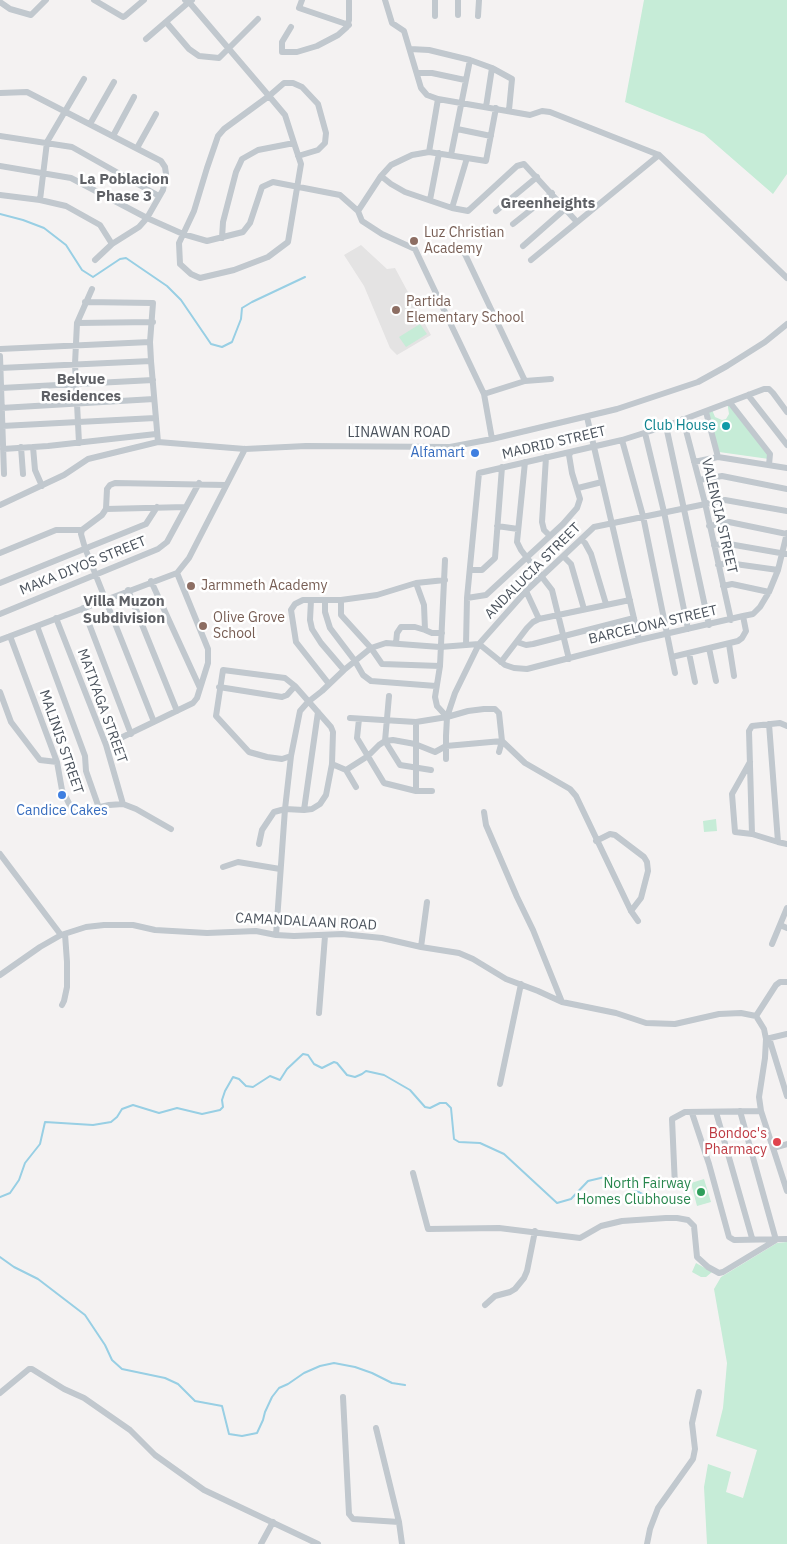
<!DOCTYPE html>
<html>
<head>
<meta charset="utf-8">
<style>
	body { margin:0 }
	canvas { display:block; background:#f4f2f2 }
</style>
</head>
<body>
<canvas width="787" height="1544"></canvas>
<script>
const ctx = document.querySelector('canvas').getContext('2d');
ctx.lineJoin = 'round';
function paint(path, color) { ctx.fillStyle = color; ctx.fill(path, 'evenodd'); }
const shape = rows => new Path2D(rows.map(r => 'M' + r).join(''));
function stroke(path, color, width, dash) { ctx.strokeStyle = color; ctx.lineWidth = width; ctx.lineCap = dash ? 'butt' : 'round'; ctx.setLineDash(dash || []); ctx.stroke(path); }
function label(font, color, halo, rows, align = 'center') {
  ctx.font = font + ' "IBM Plex Sans",sans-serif'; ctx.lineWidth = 5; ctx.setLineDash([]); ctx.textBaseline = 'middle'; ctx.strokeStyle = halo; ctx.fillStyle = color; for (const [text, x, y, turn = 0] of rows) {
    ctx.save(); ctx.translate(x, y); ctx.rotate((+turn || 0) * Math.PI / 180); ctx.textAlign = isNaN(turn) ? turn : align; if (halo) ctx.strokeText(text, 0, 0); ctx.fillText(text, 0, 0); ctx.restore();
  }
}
const education = shape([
	[361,245,387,269,395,268,431,335,397,355,390,348,364,286,344,255]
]);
const green = shape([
	[644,0,787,0,787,174,773,194,704,134,625,102],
	[420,324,427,334,406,347,399,337],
	[727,401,766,451,769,459,719,452,707,409,711,407,715,417,722,420,726,419,729,414],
	[716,819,717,831,704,832,703,821],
	[704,1179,711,1202,697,1206,691,1183],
	[787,1242,787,1544,707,1544,704,1487,708,1464,731,1472,726,1492,743,1498,757,1450,716,1436,723,1408,727,1363,714,1289,721,1277,777,1243],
	[696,1263,712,1272,706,1277,701,1277,692,1272]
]);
const stream = shape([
	[0,214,23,220,44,228,66,245,82,270,93,277,120,259,126,258,167,286,181,300,211,344,222,347,232,342,241,319,242,308,252,302,305,277],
	[0,1197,10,1193,19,1180,25,1163,40,1144,45,1122,93,1125,111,1122,117,1117,122,1109,133,1105,159,1113,177,1108,202,1114,220,1110,223,1107,222,1100,225,1091,233,1077,239,1079,246,1086,253,1087,270,1076,280,1080,287,1069,303,1054,308,1055,314,1064,322,1068,334,1062,337,1063,347,1075,355,1077,362,1074,366,1071,384,1075,410,1090,425,1107,430,1108,440,1103,446,1103,451,1108,454,1139,459,1142,480,1143,504,1154,557,1203,571,1199,588,1181,609,1176,657,1202],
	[0,1257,14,1267,38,1279,85,1315,105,1345,112,1360,122,1369,165,1378,178,1384,195,1401,222,1406,229,1434,242,1436,257,1433,263,1420,265,1412,272,1397,279,1388,288,1384,304,1373,320,1366,334,1363,355,1367,372,1373,392,1383,405,1385]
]);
const minor = shape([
	[94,0,123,17,125,16,144,0],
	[192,0,189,2,269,96,285,115,294,143,301,164,288,242,268,257,234,270,200,278,191,274,180,264,179,243,194,211,207,168,218,136,224,129,269,96,284,83,293,83,302,87,318,104,326,133,325,143,318,150,298,156],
	[302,0,299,8,349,25],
	[385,0,392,23,404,31,421,88,427,95,438,99,530,115,542,111,550,112,659,155,787,278],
	[0,2,10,9,31,15,46,0],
	[458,15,458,0],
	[435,16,435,0],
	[478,16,479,0],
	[166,22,189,49,199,56,219,58,258,19],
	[291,27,282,42,282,52,297,52,317,46,338,35,347,27,349,20,349,1],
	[146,39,189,2,185,0],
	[410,49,429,50,470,60,492,68,512,79,509,110],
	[417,73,432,73,465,80],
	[0,93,27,92,161,161,165,167,166,174,163,190,147,218,139,227,112,244,95,260],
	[486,107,492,68],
	[90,124,114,82],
	[457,129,491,136],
	[0,136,72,147,159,196],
	[113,136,134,97],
	[137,148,156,114],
	[429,152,438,99],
	[451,155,470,60],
	[0,166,71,178,147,218,183,234,207,241,243,232,250,223,262,187,273,182,340,195,358,211,362,221,382,234,415,249,484,394,492,439],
	[381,176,391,184,405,192,452,208,468,211,517,166,524,164,577,222],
	[0,195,40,200,66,206,100,225,112,244],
	[40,200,47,142,84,79],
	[430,200,439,153],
	[452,208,467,158],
	[358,211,381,176,391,165,412,155,429,152,486,161,496,108],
	[496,211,537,177],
	[513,224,552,193],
	[222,238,223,222,236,172,242,159,258,150,294,143],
	[523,246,565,209],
	[463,250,525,381],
	[531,260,659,155],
	[85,302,153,303,150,342,151,361,158,442],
	[77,323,153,322],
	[0,349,150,342],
	[0,356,4,474],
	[0,368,151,361],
	[1,388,153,380],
	[484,394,525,381,551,379],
	[748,395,787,445],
	[728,403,731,404,770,454,769,465],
	[1,408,154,399],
	[706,412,718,457],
	[587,417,639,640],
	[683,419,705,503,731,620],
	[2,426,155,418],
	[666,426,709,625],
	[645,433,664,512,688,629],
	[622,440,643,516,675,673],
	[79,443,75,364,77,323,92,289],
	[21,447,23,474],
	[33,447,35,470,42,486],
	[3,449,48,446,156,434],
	[546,457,542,522,544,530,550,536],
	[525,462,517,542,521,550,552,590,569,659],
	[694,462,718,457,787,468],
	[699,480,722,476,787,489],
	[578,488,602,482],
	[0,505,64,475,88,459,158,442,245,449,306,446,450,447,492,439,617,409,698,382,727,366,765,342,787,324],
	[106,509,186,507],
	[497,526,518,529],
	[709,526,729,522,787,534],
	[82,530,81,534,85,548,154,722],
	[581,539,585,543,591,554,606,604],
	[714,545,729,544,786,554],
	[0,553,56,530,82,530,102,515,106,509,107,489,110,485,115,483,226,485],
	[563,556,571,564,584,609],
	[445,560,440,666,435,697,437,706,447,717,468,711,484,709,495,709,499,713,502,741,499,752],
	[718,565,728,563,778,570],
	[470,570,482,570,495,558,502,467],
	[151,581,200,688],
	[0,583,146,524,157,507],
	[416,583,424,605,425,630,432,633,442,633],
	[723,586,732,584,769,592],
	[128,590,177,711],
	[526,591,539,619],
	[467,598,486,595,563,524,577,508,580,499,572,473,569,455,571,452],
	[311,600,310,620,312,629,321,643,344,670],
	[325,600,325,612,330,628,355,661,363,675,371,681,436,686],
	[341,600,341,615,371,648,382,664,440,666],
	[83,608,131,734],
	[0,614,158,549,167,542,199,483],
	[56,618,106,745,123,804],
	[37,626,85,756,86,771,99,808],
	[10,636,57,762,62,790,74,813,109,805,123,804,136,809,171,829],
	[0,640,177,573,189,558,245,449],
	[517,642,526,645,533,644,634,618],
	[396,643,397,633,401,627,415,627,425,630],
	[729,644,734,676],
	[466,645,467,598,479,473,622,440,666,426,764,389,769,389,773,393,787,412],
	[709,648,716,681],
	[689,653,695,682],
	[672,657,738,641,742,638,746,631,743,616],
	[501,662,527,628,533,622,539,619,630,600],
	[329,684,296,642,291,610,295,604,303,600,341,600,377,595,416,583,445,580],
	[219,687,282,697,287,695,295,686],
	[0,692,11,722,40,760,57,762],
	[389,696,385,741,400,765,431,770],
	[350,718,416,722,447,717],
	[359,719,357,738,384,783,416,791,432,791],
	[416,722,416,791],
	[106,745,193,703,197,698,208,663,208,649,177,573],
	[446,759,446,736,447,717,455,693,479,644,526,591,594,527,725,500,787,511],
	[750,762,732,794,735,832,752,834,778,842,769,724],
	[332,764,346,770,368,756,379,745,385,741,393,740,415,744,435,752,446,746,502,741,525,763,570,789,576,796,631,911,638,921],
	[346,770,356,787],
	[304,810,318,712],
	[484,812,486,825,517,897,533,930,562,1002],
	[752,834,749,731,752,726,780,723,787,726],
	[596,841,610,834,615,835,644,857,647,862,648,871,641,898,631,911],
	[778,842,787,844],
	[259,844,262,830,274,812,285,809,304,810,312,809,320,804,326,795,332,764,333,732,331,727,295,686,285,678,223,670,216,716,249,752,267,757,282,759,291,756],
	[0,854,61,935],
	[223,867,238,862,280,869],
	[780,925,787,928],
	[276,935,285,809,291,756,300,711,308,702,322,691,344,670,371,648,386,643,440,647,479,644,505,665,514,668,527,669,639,640,743,616,753,614,760,607,769,592,778,570,787,533],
	[772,944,787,908],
	[421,947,427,902],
	[0,975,40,947,61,935,86,927,104,925,133,925,155,930,207,933,256,931,276,935,294,936,342,934,382,938,421,947,459,953,473,959,506,979,538,991,562,1002,616,1013,646,1023,675,1024,719,1014,741,1013,756,1016,764,1029,766,1039,765,1058,759,1097,761,1111,787,1191],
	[62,1005,64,1001,67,987,67,962,65,934],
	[319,1013,325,936],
	[756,1016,776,985,780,982,787,982],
	[769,1038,787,1096],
	[766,1039,787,1034],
	[500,1084,521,984],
	[740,1111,776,1240],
	[716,1112,752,1238],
	[692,1113,709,1164,729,1237,734,1240,787,1239],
	[774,1148,787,1144],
	[413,1173,428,1229,499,1228,580,1238,601,1226,622,1221,666,1218,677,1218,688,1220,694,1226,697,1257,708,1267,719,1273,723,1272,776,1240],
	[675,1186,672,1119,685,1112,761,1111],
	[485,1305,495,1296,510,1292,515,1289,524,1278,527,1271,535,1231],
	[0,1393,29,1369,32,1369,64,1389,84,1398,130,1430,155,1455,204,1490,318,1544],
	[343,1397,349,1514,353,1519,399,1522],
	[376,1428,399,1522,402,1544],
	[261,1544,273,1522],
	[647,1544,650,1529,658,1508,693,1459,695,1449,692,1423,699,1392]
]);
const markers = [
	[414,241,5,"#8d6e63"],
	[396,310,5,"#8d6e63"],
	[726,426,5,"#0f9aa8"],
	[475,453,5,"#3f7fe0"],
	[191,586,5,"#8d6e63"],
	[203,626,5,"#8d6e63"],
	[62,795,5,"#3f7fe0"],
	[777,1142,5,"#e0444e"],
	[701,1192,5,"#2e9e5b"]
];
const educationNames = [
	["Luz Christian",424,233],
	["Academy",424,249],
	["Partida",406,302],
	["Elementary School",406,318],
	["Jarmmeth Academy",201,586],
	["Olive Grove",213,618],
	["School",213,634]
];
const cultureNames = [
	["Club House",716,426]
];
const streetNames = [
	["LINAWAN ROAD",399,433],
	["MADRID STREET",554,443,-13],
	["VALENCIA STREET",719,516,77],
	["MAKA DIYOS STREET",83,566,-22],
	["ANDALUCIA STREET",533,571,-45],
	["BARCELONA STREET",653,625,-13],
	["MATIYAGA STREET",102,706,70],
	["MALINIS STREET",61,742,71],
	["CAMANDALAAN ROAD",306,922,3]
];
const shopNames = [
	["Alfamart",465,453],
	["Candice Cakes",62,811,"center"]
];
const healthNames = [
	["Bondoc's",767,1134],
	["Pharmacy",767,1150]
];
const leisureNames = [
	["North Fairway",691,1184],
	["Homes Clubhouse",691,1200]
];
const neighbourhoodNames = [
	["La Poblacion",124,180],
	["Phase 3",124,197],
	["Greenheights",548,204],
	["Belvue",81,380],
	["Residences",81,397],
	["Villa Muzon",124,602],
	["Subdivision",124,619]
];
paint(education, '#e4e3e3');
paint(green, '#c6ecd7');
stroke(stream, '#98cfe4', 2);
stroke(minor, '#c1c8ce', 6);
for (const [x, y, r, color] of markers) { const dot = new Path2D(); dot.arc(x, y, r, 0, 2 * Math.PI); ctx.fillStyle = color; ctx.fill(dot); stroke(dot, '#fff', 2); }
label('14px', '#785e54', '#fff', educationNames, 'left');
label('14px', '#0d838f', '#fff', cultureNames, 'right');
label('14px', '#4b535d', '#fff', streetNames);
label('14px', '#366cbe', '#fff', shopNames, 'right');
label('14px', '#be3a42', '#fff', healthNames, 'right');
label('14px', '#27864d', '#fff', leisureNames, 'right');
label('bold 15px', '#5f6166', '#fff', neighbourhoodNames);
</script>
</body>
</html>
